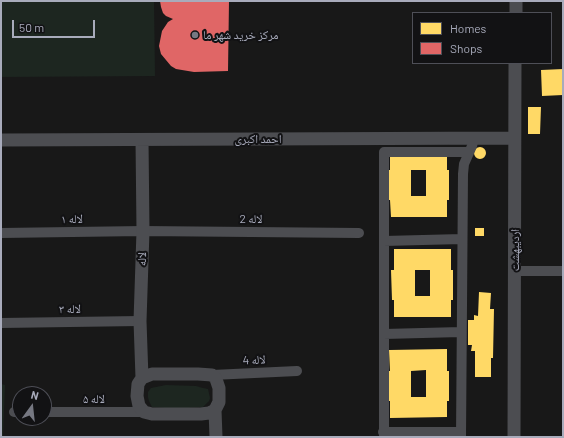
<!DOCTYPE html>
<html>
<head>
<meta charset="utf-8">
<style>
	body { margin:0 }
	#map { position:relative; width:564px; height:438px; overflow:hidden; background:#181818; font-family:Barlow,sans-serif }
	canvas { display:block }
	.frame { position:absolute; inset:0; border:2px solid #a8abbb; pointer-events:none }
	.legend { position:absolute; left:412px; top:12px; width:140px; height:52px; box-sizing:border-box; background:#121214; border:1px solid #4e4f57; margin:0; padding:5px 7px; list-style:none; font-size:12px; color:#a8abbb }
	.legend li { display:flex; align-items:center; gap:8px; height:20px }
	.legend b { width:20px; border:1px solid #4e4f57 }
	.north { position:absolute; left:12px; top:386px; width:40px; height:40px; box-sizing:border-box; background:#121214; border:1px solid #4e4f57; border-radius:50%; rotate:15deg; font-size:11px; font-weight:700; line-height:16px; text-align:center; color:#a8abbb }
	.north::after { content:''; display:block; margin:auto; width:14px; height:18px; background:#767882; clip-path:polygon(50% 0,100% 100%,50% 72%,0 100%) }
	.scale { position:absolute; left:12px; top:20px; width:83px; height:18px; box-sizing:border-box; border:2px solid #a8abbb; border-top:0; padding-left:5px; font-size:12px; line-height:14px; white-space:nowrap; color:#a8abbb; -webkit-text-stroke:3px #121214; paint-order:stroke }
</style>
</head>
<body>
<div id="map">
<canvas width="564" height="438"></canvas>
<div class="frame"></div>
<ul class="legend">
<li><b style="height:11px;background:#ffd966"></b>Homes</li>
<li><b style="height:11px;background:#e06666"></b>Shops</li>
</ul>
<div class="north">N</div>
<div class="scale">50 m</div>
</div>
<script>
const ctx = document.querySelector('canvas').getContext('2d');
ctx.lineJoin = 'round';
function paint(path, color) { ctx.fillStyle = color; ctx.fill(path, 'evenodd'); }
const shape = rows => new Path2D(rows.map(r => 'M' + r).join(''));
function stroke(path, color, width, dash) { ctx.strokeStyle = color; ctx.lineWidth = width; ctx.lineCap = dash ? 'butt' : 'round'; ctx.setLineDash(dash || []); ctx.stroke(path); }
function label(font, color, halo, rows, align = 'center') {
  ctx.font = font + ' Barlow,"Noto Naskh Arabic",sans-serif'; ctx.lineWidth = 4; ctx.setLineDash([]); ctx.textBaseline = 'middle'; ctx.strokeStyle = halo; ctx.fillStyle = color; for (const [text, x, y, turn = 0] of rows) {
    ctx.save(); ctx.translate(x, y); ctx.rotate((+turn || 0) * Math.PI / 180); ctx.textAlign = isNaN(turn) ? turn : align; if (halo) ctx.strokeText(text, 0, 0); ctx.fillText(text, 0, 0); ctx.restore();
  }
}
const green = shape([
	[1,1,154,1,155,76,1,77],
	[1,384,5,385,3,437,1,437],
	[166,385,196,386,203,388,208,389,210,398,209,401,203,407,176,409,152,407,149,401,148,397,148,392,151,388]
]);
const homes = shape([
	[563,69,563,95,542,96,541,70],
	[528,107,541,107,540,134,528,134],
	'474 153a6 6 0 1 1 12 0a6 6 0 1 1-12 0Z',
	[390,149,447,149,447,170,449,170,449,200,447,200,447,217,391,217,390,200,387,200,387,170,390,170],
	[411,170,426,170,426,196,411,196],
	[475,228,484,228,484,236,475,236],
	[394,249,451,249,451,270,453,270,453,300,451,300,451,317,394,317,394,300,392,300,391,270,394,270],
	[415,270,430,270,430,296,415,296],
	[479,292,491,293,490,309,494,309,493,358,491,358,491,377,475,377,475,351,471,351,472,345,468,345,468,320,474,320,474,315,478,316],
	[447,349,447,371,449,371,449,401,447,401,447,417,390,418,390,401,387,401,387,371,390,371,389,350],
	[426,370,426,397,411,397,411,371]
]);
const shops = shape([
	[160,1,229,1,228,71,194,72,176,69,171,66,161,54,159,46,162,31,168,22,173,19,166,16,163,13,161,7]
]);
const minor = shape([
	[1,233,143,231,359,233],
	[384,241,462,239],
	[515,271,563,271],
	[1,323,140,321],
	[384,334,461,332],
	[212,375,297,371],
	[14,412,20,412],
	[44,412,144,412],
	[383,432,461,432],
	[384,437,384,152,469,152],
	[461,437,463,174,464,164,472,146,474,138]
]);
const tertiary = shape([
	[516,13,516,1],
	[1,140,514,138],
	[152,374,198,374,212,375,216,379,219,388,219,402,215,410,209,413,201,414,152,414,144,412,139,406,137,396,138,384,142,378,152,374],
	[142,378,140,321,143,231,142,140],
	[215,410,216,437],
	[514,437,515,63]
]);
const markers = [
	[195,35,4,"#767882"]
];
const poiNames = [
	["مرکز خرید شهر ما",203,35]
];
const streetNames = [
	["احمد اکبری",258,139],
	["لاله ۱",72,219,-1],
	["لاله 2",251,219],
	["اردیبهشت",515,250,-90],
	["لاله",142,259,-88],
	["لاله ۳",70,309,-1],
	["لاله 4",254,360,-3],
	["لاله ۵",94,399]
];
paint(green, '#1d2620');
paint(homes, '#ffd966');
paint(shops, '#e06666');
stroke(minor, '#4c4d51', 10);
stroke(tertiary, '#4c4d51', 13);
for (const [x, y, r, color] of markers) { const dot = new Path2D(); dot.arc(x, y, r, 0, 2 * Math.PI); ctx.fillStyle = color; ctx.fill(dot); stroke(dot, '#121214', 1.5); }
label('12px', '#a8abbb', '#121214', poiNames, 'left');
label('12px', '#a8abbb', '#121214', streetNames);
</script>
</body>
</html>
